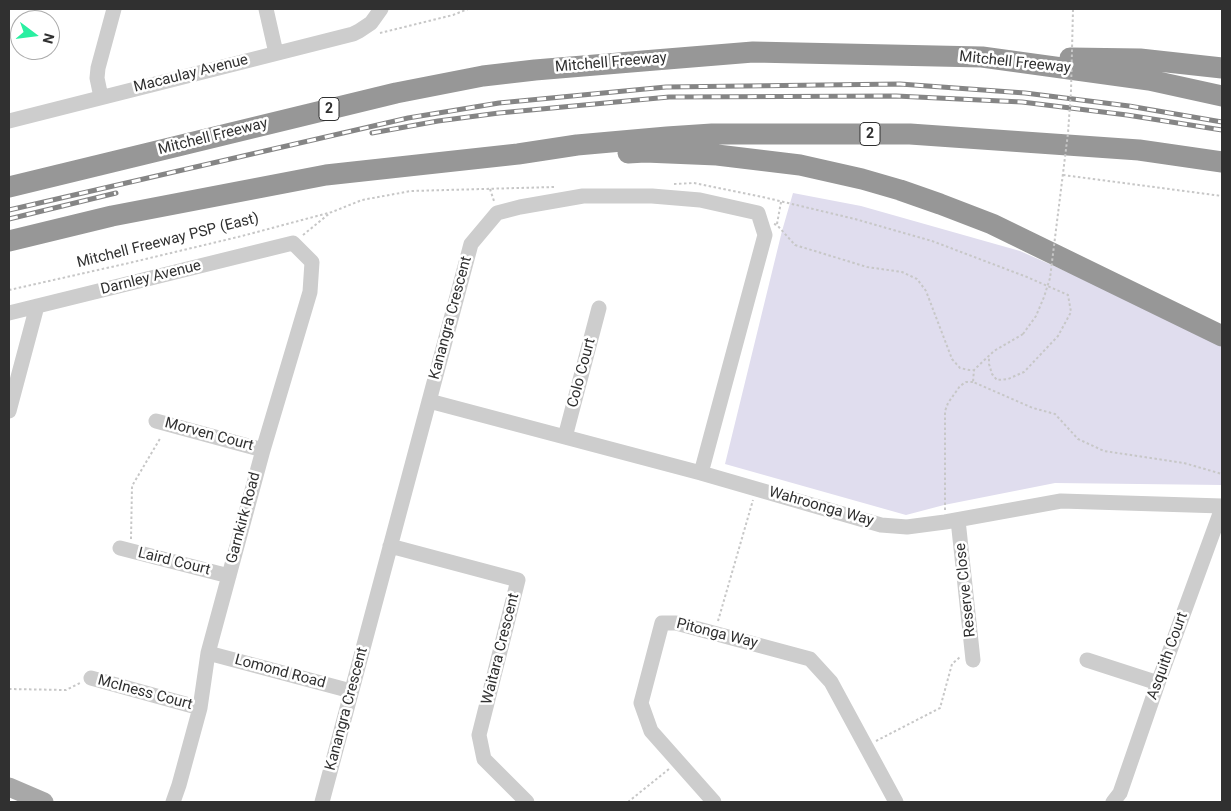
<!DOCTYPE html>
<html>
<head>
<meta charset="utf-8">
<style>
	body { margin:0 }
	#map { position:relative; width:1231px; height:811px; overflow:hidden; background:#fff; font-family:Roboto,sans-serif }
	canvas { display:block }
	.frame { position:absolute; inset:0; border:10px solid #303030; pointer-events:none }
	.north { position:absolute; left:10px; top:10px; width:50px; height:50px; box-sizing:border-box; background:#fff; border:1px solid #acacac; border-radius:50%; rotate:105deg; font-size:14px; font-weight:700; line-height:20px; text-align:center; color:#303030 }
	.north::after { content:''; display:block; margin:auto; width:18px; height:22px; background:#2aefa1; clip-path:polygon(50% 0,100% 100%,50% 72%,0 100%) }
</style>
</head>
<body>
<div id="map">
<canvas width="1231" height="811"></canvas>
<div class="frame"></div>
<div class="north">N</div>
</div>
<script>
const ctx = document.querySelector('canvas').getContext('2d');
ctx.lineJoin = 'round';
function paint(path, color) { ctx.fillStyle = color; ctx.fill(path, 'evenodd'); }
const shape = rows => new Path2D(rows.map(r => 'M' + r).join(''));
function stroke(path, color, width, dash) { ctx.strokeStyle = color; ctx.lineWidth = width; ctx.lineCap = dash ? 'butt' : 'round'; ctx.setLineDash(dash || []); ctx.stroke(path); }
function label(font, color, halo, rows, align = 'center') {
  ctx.font = font + ' Roboto,sans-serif'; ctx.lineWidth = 5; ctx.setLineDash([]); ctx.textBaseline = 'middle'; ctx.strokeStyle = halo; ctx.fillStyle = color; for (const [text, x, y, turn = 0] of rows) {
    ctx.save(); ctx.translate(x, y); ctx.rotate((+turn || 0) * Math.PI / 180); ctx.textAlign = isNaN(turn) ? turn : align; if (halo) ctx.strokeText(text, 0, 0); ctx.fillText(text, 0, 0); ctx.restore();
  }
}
const green = shape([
	[793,193,861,206,1020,251,1081,278,1222,345,1222,485,1055,483,944,505,906,515,725,464,782,231]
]);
const path = shape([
	[380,33,453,15,468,9],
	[1063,175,1222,196],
	[674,184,694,183,767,198,855,219,932,241,1027,277,1068,295,1071,312,1058,336,1024,372,1008,379,997,380,992,374,989,364,989,356],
	[490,189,494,201],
	[774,224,777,225,795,245,867,267,902,272,917,279,926,291,952,359,960,368,969,370,973,370],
	[777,224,781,202],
	[303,235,330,213],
	[9,290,129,263,242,236,332,212,362,200,411,191,554,187],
	[1023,334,994,351,977,367,974,370,973,382,1033,408,1055,414,1078,439,1104,451,1184,463,1222,474],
	[945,510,945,411,948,403,960,386,966,382,973,382],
	[131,539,132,486,161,437],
	[718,621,753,500],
	[9,689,66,690,80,683],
	[876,741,940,708,952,664,960,657],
	[628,802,669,769]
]);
const minor = shape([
	[266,9,276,53],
	[101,97,97,78,98,68,114,9],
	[9,121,353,34,359,31,371,23,381,9],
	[9,313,293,243,312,262,310,292,263,450,208,653,200,708,179,785,173,802],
	[429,401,701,473,881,525,907,527,945,522,1061,501,1222,506],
	[9,411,37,306],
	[156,421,263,450],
	[565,437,599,308],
	[958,520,973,660],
	[390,546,518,580,479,735,484,759,527,802],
	[120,548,229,576],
	[208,653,351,691],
	[1087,660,1158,683],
	[91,678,200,708],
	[322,802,471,244,497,213,520,207,583,196,652,196,700,200,758,213,765,235,701,473],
	[714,802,651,731,641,703,662,623,676,623,810,659,831,682,896,802],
	[1113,802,1120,793,1158,683,1222,508]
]);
const major = shape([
	[9,787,44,802]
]);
const highway = shape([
	[1070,58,1140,59,1222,68],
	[628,153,645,152,717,155,800,165,862,179,900,190,940,204,992,224,1222,336],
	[9,187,396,93,483,76,535,70,655,60,753,52,982,57,1149,80,1222,96],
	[9,241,112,216,326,175,518,154,577,145,667,137,712,134,910,134,1139,150,1222,162]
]);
const rail = shape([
	[372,133,438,121,499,113,669,97,896,96,1022,102,1127,115,1222,130],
	[9,210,408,118,499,103,666,87,900,84,1025,93,1129,106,1222,122],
	[9,219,116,193]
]);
const pathBridge = shape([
	[1023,334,1036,316,1044,297,1050,278,1068,133,1071,91,1073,9]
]);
const shields = [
	[329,109,20],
	[870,134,20]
];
const shieldNames = [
	["2",329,109],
	["2",870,134]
];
const streetNames = [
	["Mitchell Freeway",611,63,-5],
	["Mitchell Freeway",1015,63,6],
	["Macaulay Avenue",191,74,-14],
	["Mitchell Freeway",213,137,-14],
	["Mitchell Freeway PSP (East)",168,241,-14],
	["Darnley Avenue",151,278,-14],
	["Kanangra Crescent",451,318,-75],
	["Colo Court",582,373,-75],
	["Morven Court",209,435,15],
	["Wahroonga Way",821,507,16],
	["Garnkirk Road",244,518,-75],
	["Laird Court",174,562,14],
	["Reserve Close",966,590,-96],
	["Pitonga Way",717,634,14],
	["Waitara Crescent",501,649,-76],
	["Asquith Court",1168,656,-70],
	["Lomond Road",280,672,15],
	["McIness Court",145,693,15],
	["Kanangra Crescent",347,709,-75]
];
paint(green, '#e0ddee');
stroke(path, '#c7c7c7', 2, [2.5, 2.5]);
stroke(minor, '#cdcdcd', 15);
stroke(major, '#a8a8a8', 19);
stroke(highway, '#979797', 21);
stroke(rail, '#858585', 5);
stroke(rail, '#fff', 3, [9]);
stroke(pathBridge, '#c7c7c7', 2, [2.5, 2.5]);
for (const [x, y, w] of shields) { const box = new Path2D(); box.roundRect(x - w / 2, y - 11.5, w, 23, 4); ctx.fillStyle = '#fff'; ctx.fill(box); stroke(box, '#303030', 1); }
label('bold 14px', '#303030', null, shieldNames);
label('15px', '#303030', '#fff', streetNames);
</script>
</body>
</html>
